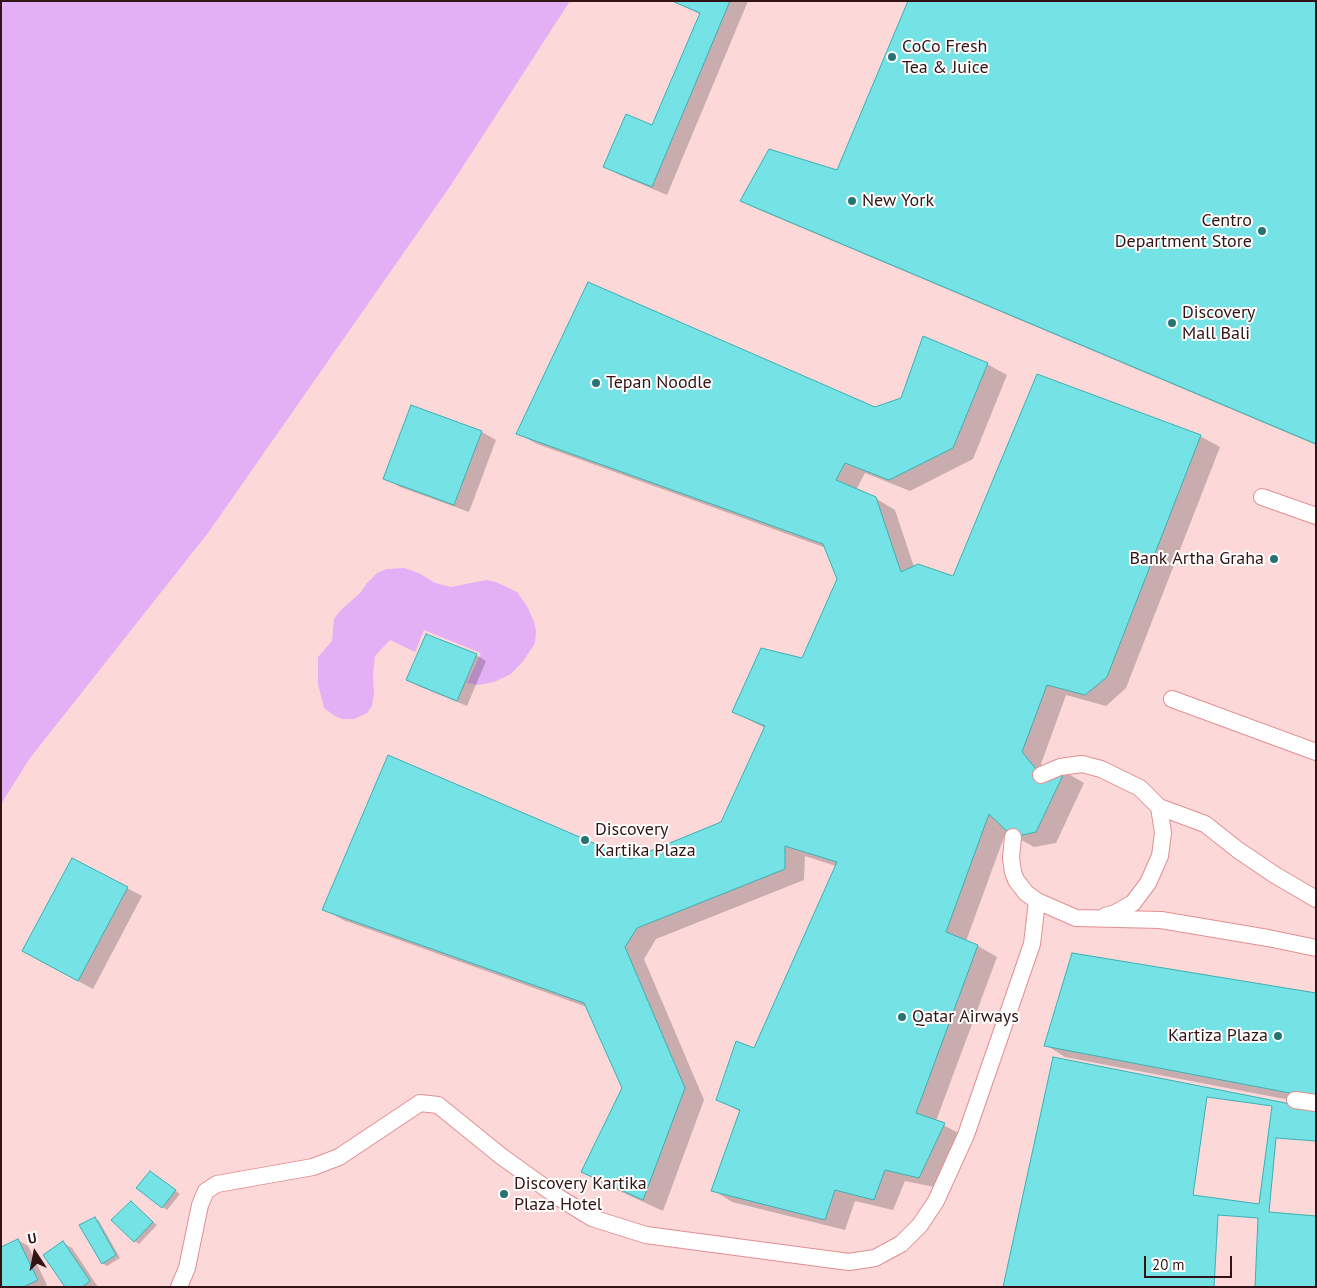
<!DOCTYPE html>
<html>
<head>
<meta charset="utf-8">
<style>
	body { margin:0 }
	#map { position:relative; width:1317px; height:1288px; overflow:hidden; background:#fcd8d9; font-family:"PT Sans",sans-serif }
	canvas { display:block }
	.frame { position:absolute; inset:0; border:2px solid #331416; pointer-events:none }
	.north { position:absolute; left:10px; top:1228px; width:50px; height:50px; -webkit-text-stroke:4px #fff; paint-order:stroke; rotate:349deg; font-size:14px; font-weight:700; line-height:20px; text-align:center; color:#331416 }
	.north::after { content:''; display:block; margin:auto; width:18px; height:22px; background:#331416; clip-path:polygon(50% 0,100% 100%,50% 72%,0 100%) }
	.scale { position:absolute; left:1144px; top:1256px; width:88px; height:22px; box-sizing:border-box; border:2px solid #331416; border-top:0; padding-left:6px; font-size:15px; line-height:18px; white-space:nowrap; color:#331416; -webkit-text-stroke:4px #fff; paint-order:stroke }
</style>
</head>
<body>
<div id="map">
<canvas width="1317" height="1288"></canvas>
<div class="frame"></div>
<div class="north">U</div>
<div class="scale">20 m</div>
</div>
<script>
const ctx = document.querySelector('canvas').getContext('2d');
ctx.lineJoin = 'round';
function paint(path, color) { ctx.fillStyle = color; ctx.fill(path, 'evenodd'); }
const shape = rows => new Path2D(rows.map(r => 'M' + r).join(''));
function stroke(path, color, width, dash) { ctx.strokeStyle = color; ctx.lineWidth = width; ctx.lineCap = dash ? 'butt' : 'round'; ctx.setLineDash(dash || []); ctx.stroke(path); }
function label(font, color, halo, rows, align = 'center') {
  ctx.font = font + ' "PT Sans",sans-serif'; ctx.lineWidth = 4; ctx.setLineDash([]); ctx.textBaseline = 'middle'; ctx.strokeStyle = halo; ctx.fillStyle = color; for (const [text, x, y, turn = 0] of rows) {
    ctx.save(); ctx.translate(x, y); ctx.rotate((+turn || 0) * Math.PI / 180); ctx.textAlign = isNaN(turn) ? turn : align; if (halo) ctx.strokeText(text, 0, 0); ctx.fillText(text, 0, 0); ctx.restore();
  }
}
const water = shape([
	[1,1,570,1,451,185,208,533,30,758,1,804],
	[404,568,419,573,435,583,451,587,486,580,496,582,517,592,527,606,534,622,536,631,535,643,524,660,511,674,494,682,478,685,467,683,481,653,424,630,415,652,390,640,375,656,373,675,374,693,372,706,367,713,354,719,342,719,335,716,324,708,318,684,318,657,332,641,334,619,340,611,361,592,367,583,377,573,387,569]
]);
const shadow = shape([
	[672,1,748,1,667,195,620,175,605,167,653,127,700,14],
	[1316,1,1316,445,757,209,742,201,838,171],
	[987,364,1007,375,973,459,910,491,865,473,856,490,875,498,895,510,914,567,954,577,1200,436,1220,447,1126,688,1106,706,1066,695,1041,764,1050,775,1065,772,1084,783,1056,843,1034,847,1014,836,1007,829,966,941,978,946,997,957,936,1121,964,1136,939,1188,905,1181,893,1210,855,1201,845,1230,732,1202,713,1190,741,1112,717,1099,755,1050,836,866,805,856,804,880,656,939,644,959,704,1100,663,1211,602,1183,583,1172,623,1088,587,1007,343,920,324,909,631,860,722,823,765,728,734,712,803,660,838,579,826,548,537,444,517,433,875,408],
	[482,432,496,440,469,512,400,487,385,478],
	[476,655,486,661,467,706,418,686,408,680],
	[127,888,142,896,93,989,38,960],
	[1073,955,1316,1105,1065,1057,1046,1045],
	[154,1175,180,1194,167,1210,138,1188],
	[131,1202,157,1225,139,1244,135,1241],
	[95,1218,99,1221,120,1258,107,1266,102,1263],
	[18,1240,28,1246,47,1285,44,1287,1,1287],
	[63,1243,72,1248,98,1287,67,1287]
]);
const building = shape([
	[672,1,730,1,652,187,603,167,626,114,652,125,700,13,672,1],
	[908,1,1316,1,1316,444,740,201,769,149,837,170,908,1],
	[588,282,875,407,901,398,923,336,988,363,953,448,889,480,845,463,836,480,876,497,901,572,918,564,953,576,1037,374,1201,435,1107,677,1085,695,1047,685,1022,752,1041,775,1065,771,1036,832,1013,837,989,814,946,932,978,945,916,1113,945,1123,919,1178,885,1170,874,1200,835,1190,825,1220,711,1191,740,1110,716,1100,736,1041,754,1048,837,862,785,846,785,869,637,928,625,947,685,1088,643,1200,581,1172,622,1088,584,1003,322,910,388,755,631,859,721,822,765,726,732,712,761,648,802,658,837,579,823,544,516,434,588,282],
	[411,405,482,431,454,505,383,479,411,405],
	[426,634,477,654,457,701,406,680,426,634],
	[72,858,128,887,78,981,22,951,72,858],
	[1072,953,1316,993,1316,1098,1044,1046,1072,953],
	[1053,1057,1316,1109,1316,1287,1003,1287,1053,1057],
	[1207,1097,1272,1106,1259,1204,1193,1195,1207,1097],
	[1276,1138,1316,1141,1316,1216,1269,1212,1276,1138],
	[150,1171,176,1190,162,1208,136,1188,150,1171],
	[131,1201,153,1222,134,1242,111,1220,131,1201],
	[1218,1215,1258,1218,1255,1287,1214,1287,1218,1215],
	[95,1217,116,1255,102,1264,79,1225,95,1217],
	[18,1239,38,1280,23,1287,1,1287,1,1247,18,1239],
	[63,1241,90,1281,82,1287,65,1287,43,1255,63,1241]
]);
const service = shape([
	[1262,497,1316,516],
	[1172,699,1316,752],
	[1041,775,1060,767,1082,764,1101,769,1140,788,1159,807,1205,824,1238,850,1275,875,1316,899],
	[1013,837,1011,858,1013,872,1016,880,1026,893,1037,901,1076,918,1161,920,1268,938,1316,948],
	[1105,916,1115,913,1133,903,1148,883,1160,856,1163,833,1159,807],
	[1295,1100,1316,1103],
	[179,1287,187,1268,200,1205,206,1191,217,1184,313,1167,339,1157,420,1103,438,1105,501,1156,558,1197,592,1218,646,1235,849,1262,875,1258,901,1244,920,1225,936,1201,966,1135,1032,944,1037,901]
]);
const markers = [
	[892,57,5,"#277273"],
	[852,201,5,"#277273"],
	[1262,231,5,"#277273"],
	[1172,323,5,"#277273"],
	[596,383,5,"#277273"],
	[1274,559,5,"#277273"],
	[585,840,5,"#277273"],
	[902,1017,5,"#277273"],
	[1278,1036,5,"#277273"],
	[504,1194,5,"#277273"]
];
const poiNames = [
	["CoCo Fresh",902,47],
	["Tea & Juice",902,68],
	["New York",862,201],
	["Centro",1252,221,"right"],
	["Department Store",1252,242,"right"],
	["Discovery",1182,313],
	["Mall Bali",1182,334],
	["Tepan Noodle",606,383],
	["Bank Artha Graha",1264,559,"right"],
	["Discovery",595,830],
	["Kartika Plaza",595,851],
	["Qatar Airways",912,1017],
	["Kartiza Plaza",1268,1036,"right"],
	["Discovery Kartika",514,1184],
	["Plaza Hotel",514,1205]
];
paint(water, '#e3b0f5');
paint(shadow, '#0003');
paint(building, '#75e3e5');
stroke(building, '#3bafb1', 1);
stroke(service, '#e28f92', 18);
stroke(service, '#fff', 16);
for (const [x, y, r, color] of markers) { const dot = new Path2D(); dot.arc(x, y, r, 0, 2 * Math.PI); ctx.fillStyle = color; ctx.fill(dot); stroke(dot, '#fff', 2); }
label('18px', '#331416', '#fff', poiNames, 'left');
</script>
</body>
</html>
